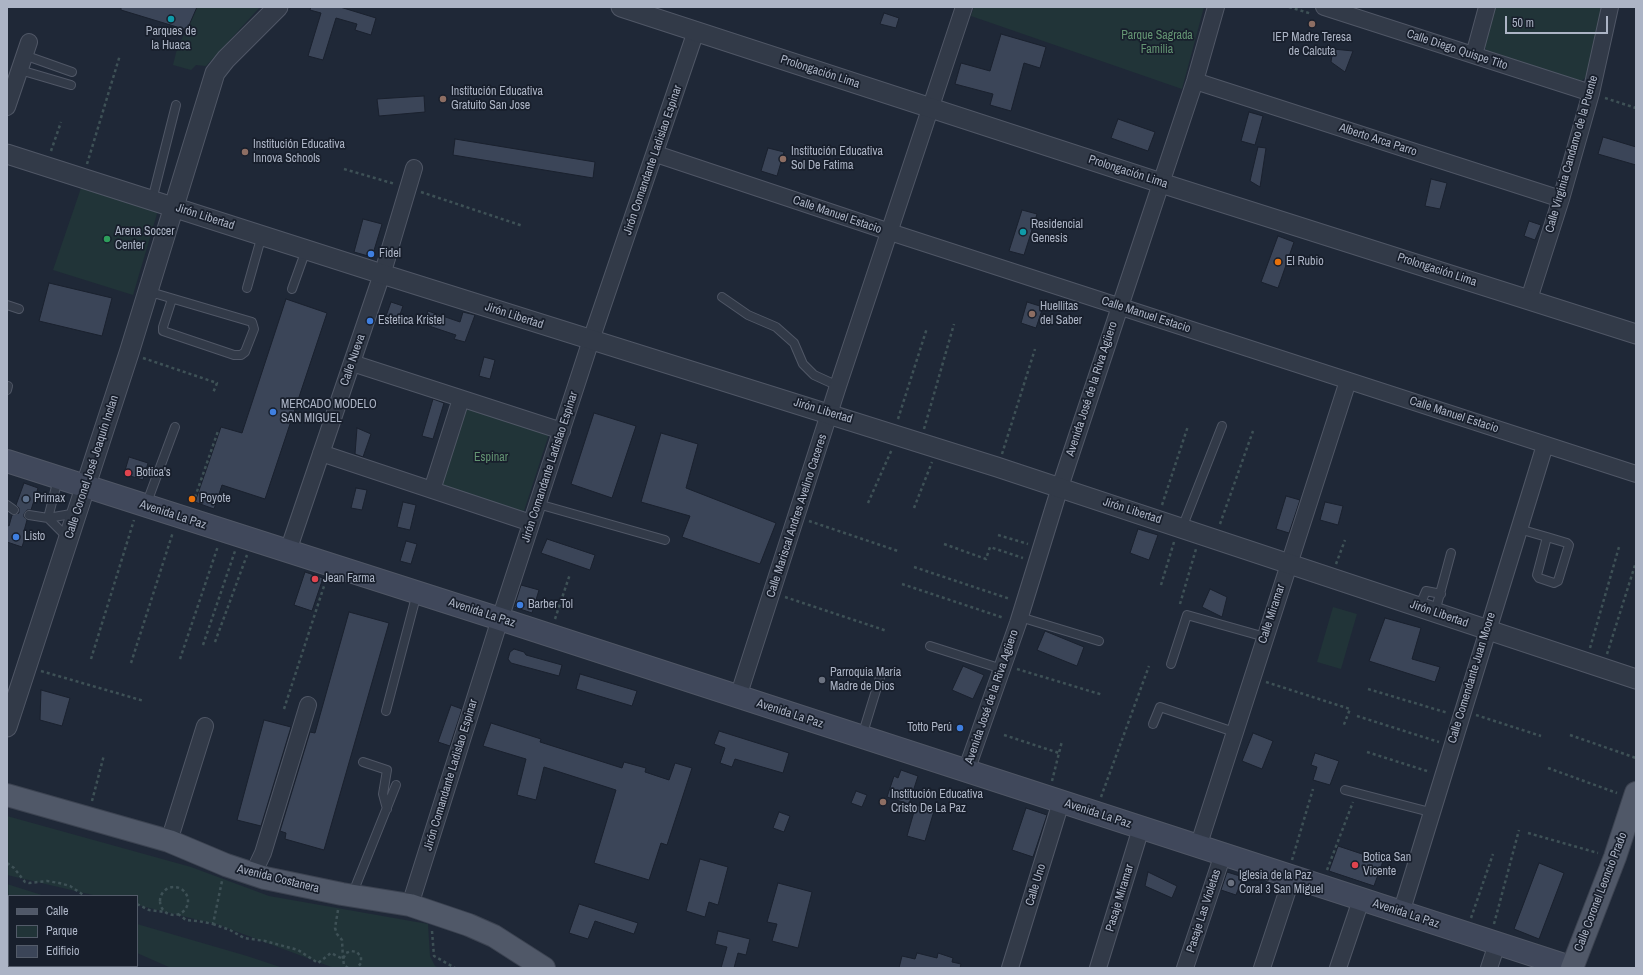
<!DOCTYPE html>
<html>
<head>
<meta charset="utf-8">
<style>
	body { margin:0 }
	#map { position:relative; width:1643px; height:975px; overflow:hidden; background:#1f2837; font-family:"Archivo Narrow",sans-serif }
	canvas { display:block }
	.frame { position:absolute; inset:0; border:8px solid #acb4c5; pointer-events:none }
	.legend { position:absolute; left:8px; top:895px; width:130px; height:72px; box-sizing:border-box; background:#181f2c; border:1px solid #535b69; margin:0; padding:5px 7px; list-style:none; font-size:12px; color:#acb4c5 }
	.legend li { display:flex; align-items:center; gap:8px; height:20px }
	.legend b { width:20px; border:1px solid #535b69 }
	.scale { position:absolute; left:1505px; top:16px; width:103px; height:18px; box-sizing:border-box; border:2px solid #acb4c5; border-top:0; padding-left:5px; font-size:12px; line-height:14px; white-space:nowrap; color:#acb4c5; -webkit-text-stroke:3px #181f2c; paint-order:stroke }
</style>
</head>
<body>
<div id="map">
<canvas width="1643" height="975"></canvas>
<div class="frame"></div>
<ul class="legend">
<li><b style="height:5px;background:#505868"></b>Calle</li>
<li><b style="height:11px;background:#213438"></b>Parque</li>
<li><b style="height:11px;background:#3b4558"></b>Edificio</li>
</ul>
<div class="scale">50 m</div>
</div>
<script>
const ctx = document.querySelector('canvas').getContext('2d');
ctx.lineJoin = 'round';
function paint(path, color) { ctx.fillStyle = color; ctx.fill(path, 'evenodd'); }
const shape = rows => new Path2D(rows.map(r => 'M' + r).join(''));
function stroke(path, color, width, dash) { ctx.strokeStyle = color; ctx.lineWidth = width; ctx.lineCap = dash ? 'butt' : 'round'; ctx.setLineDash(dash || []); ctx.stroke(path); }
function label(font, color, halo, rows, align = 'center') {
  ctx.font = font + ' "Archivo Narrow",sans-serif'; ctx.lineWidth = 3.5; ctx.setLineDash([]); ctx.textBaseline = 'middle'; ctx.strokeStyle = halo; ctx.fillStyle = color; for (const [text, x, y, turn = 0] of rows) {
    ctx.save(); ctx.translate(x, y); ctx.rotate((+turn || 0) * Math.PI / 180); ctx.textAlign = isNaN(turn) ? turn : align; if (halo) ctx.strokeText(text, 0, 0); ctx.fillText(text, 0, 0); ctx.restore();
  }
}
const green = shape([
	[197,7,260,7,206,66,196,65,191,70,173,65,177,49],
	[974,7,1204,7,1182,89,971,16],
	[1492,7,1605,7,1590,74,1580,82,1488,54,1483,43],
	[82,185,159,207,133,295,53,270],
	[459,402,550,431,523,514,432,484],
	[1333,607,1357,614,1341,669,1317,662],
	[7,816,191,867,269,896,428,924,430,956,435,966,439,968,334,968,219,925,137,905,137,896,97,896,7,875],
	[7,884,45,896,9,896,9,899,7,899],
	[137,924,247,956,283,968,171,968,137,953],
	[7,958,9,959,9,966,27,966,33,968,7,968]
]);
const building = shape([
	[121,7,197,7,187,30,121,10,121,7],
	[311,7,340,7,376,18,371,35,355,30,357,24,336,18,323,60,308,56,321,13,310,10,311,7],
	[884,13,899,18,896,28,880,24,884,13],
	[1001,34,1046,47,1040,68,1024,63,1011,111,990,105,993,94,955,84,961,63,990,71,1001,34],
	[1333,49,1353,51,1345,72,1331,62,1333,49],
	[424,96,425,112,379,116,377,99,424,96],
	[1249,112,1263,116,1255,145,1241,141,1249,112],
	[1118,119,1155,132,1148,151,1111,138,1118,119],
	[1603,137,1636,147,1636,165,1598,154,1603,137],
	[455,139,595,162,593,178,453,155,455,139],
	[1258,147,1266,148,1260,187,1250,181,1258,147],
	[768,148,784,152,777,176,761,171,768,148],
	[1431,179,1447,183,1440,209,1425,206,1431,179],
	[1022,210,1037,214,1024,255,1009,251,1022,210],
	[363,219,382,224,372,257,354,252,363,219],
	[1529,221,1541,225,1535,240,1524,236,1529,221],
	[1278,236,1294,242,1278,288,1261,282,1278,236],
	[49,283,112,298,102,336,39,321,49,283],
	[286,299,327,313,265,499,222,485,214,509,195,502,221,427,242,433,286,299],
	[391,302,403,306,397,323,385,319,391,302],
	[1027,302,1043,307,1036,328,1021,323,1027,302],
	[428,311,460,322,463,312,475,315,465,342,454,339,456,335,423,324,428,311],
	[484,357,495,360,490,379,479,376,484,357],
	[433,399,444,403,433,439,422,436,433,399],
	[594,413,636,426,612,498,571,484,594,413],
	[357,428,371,434,363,457,355,454,357,428],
	[661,433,698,444,686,488,776,523,760,564,682,537,690,516,641,502,661,433],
	[129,457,148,463,143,480,124,474,129,457],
	[24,483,38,488,31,510,27,510,24,514,24,517,27,520,24,531,27,531,22,547,7,542,7,525,9,526,12,515,19,513,19,508,16,505,24,483],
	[356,488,367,490,362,510,351,508,356,488],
	[1286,496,1300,500,1289,533,1276,529,1286,496],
	[403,502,416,505,410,530,397,527,403,502],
	[1325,502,1343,506,1338,525,1320,520,1325,502],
	[1138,529,1158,535,1149,560,1130,553,1138,529],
	[547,539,595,555,590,570,541,553,547,539],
	[406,541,417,544,411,564,400,561,406,541],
	[305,572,323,578,312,611,294,605,305,572],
	[521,585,539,590,532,613,514,607,521,585],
	[1210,589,1227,597,1222,617,1202,607,1210,589],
	[349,612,389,623,324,850,285,839,286,833,280,831,310,732,315,733,349,612],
	[1385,618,1421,628,1412,659,1440,667,1435,682,1369,661,1385,618],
	[1045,631,1084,647,1077,666,1037,650,1045,631],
	[514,649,524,652,526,655,562,665,559,676,511,663,508,659,510,652,514,649],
	[963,666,984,675,973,699,952,690,963,666],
	[580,674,637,691,632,706,576,689,580,674],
	[41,690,70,698,62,726,40,720,41,690],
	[451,705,462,709,450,746,438,742,451,705],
	[264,720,291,727,261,826,237,820,264,720],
	[491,723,541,739,540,742,622,768,624,762,646,768,645,772,669,780,675,763,692,768,667,845,661,843,649,880,594,863,616,790,544,767,536,800,517,795,526,759,483,746,491,723],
	[719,731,789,753,783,773,735,759,732,767,720,763,725,748,714,744,719,731],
	[1253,733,1273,741,1262,769,1242,761,1253,733],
	[1315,753,1339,761,1330,785,1313,780,1317,767,1311,765,1315,753],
	[901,770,918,776,909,804,887,797,894,776,898,778,901,770],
	[856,791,867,795,862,807,851,803,856,791],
	[916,805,934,811,925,841,907,836,916,805],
	[1026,808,1047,815,1033,857,1012,850,1026,808],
	[779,812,790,816,784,832,773,828,779,812],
	[1338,846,1383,861,1374,886,1329,871,1338,846],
	[700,859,728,867,718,905,709,902,705,917,686,911,700,859],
	[1539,863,1564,873,1539,939,1514,929,1539,863],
	[1148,872,1177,886,1172,898,1145,886,1148,872],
	[1227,872,1243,877,1236,895,1221,890,1227,872],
	[778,883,812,892,798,948,772,941,777,924,767,922,778,883],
	[579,904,638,923,634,934,595,921,588,939,569,933,579,904],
	[718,931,750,939,746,955,738,953,734,968,721,968,727,947,715,944,718,931],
	[917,953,937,958,938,953,953,958,952,962,961,964,960,968,899,968,902,956,915,959,917,953]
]);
const path = shape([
	[1289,7,1312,14],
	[1605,98,1636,108],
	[51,151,61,122],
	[87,164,120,55],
	[344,169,395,184],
	[421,192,523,226],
	[143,358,217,383,213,393],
	[898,419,927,328],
	[924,429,954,324],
	[1002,454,1035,349],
	[193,503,218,431],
	[868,503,892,449],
	[1162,505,1188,426],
	[914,508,932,462],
	[809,521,898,551],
	[1220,524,1253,431],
	[998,535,1028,544],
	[944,544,986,559,990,547,1023,558],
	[1336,564,1345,540],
	[914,567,1010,599],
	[902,584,1004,618],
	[1161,585,1174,542],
	[785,597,887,631],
	[1180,604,1196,549],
	[555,619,570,574],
	[215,642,247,555],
	[203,645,235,551],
	[1590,648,1619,547],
	[1607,654,1636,562],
	[91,659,134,520],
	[180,659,218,546],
	[131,663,173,532],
	[1017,669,1103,695],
	[41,671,144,701],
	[1266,682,1350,709,1343,727],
	[1368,689,1448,713],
	[284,709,326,580],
	[1476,715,1541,736],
	[1357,716,1439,742],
	[1004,735,1059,753],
	[1570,735,1636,758],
	[1367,752,1430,772],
	[1548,768,1617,793],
	[1052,781,1062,741],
	[1101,797,1149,666],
	[92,801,104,755],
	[1528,833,1598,853],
	[1292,860,1313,789],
	[7,863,14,868,25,882,29,883,47,881,59,883,70,886,85,896],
	[1327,870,1353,802],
	'160 901a14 14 0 1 1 28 0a14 14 0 1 1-28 0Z',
	[137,904,149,910,165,912],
	[338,910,335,928,337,934,342,940,343,959],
	[178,914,186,920,198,921,213,924,222,881],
	[1471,918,1493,854],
	[213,924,230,930,244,938,265,941,298,950,318,963,331,953,343,959],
	[1494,924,1519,830],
	[432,931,434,956,455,968],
	[348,968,344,965,343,959,346,953,351,951,357,952,361,957,361,963,357,968]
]);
const service = shape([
	[24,55,72,72],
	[20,70,71,85],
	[152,200,176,105],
	[247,288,262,235],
	[292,289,306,250],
	[148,292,157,294,252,322,254,329,245,352,241,355,234,355,163,331,163,327,172,299],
	[722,297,748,315,776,327,794,343,803,364,814,375,838,386],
	[7,305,19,309],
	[7,390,8,386],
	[58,479,48,518,77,513],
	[538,504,665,540],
	[7,505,14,510],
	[146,505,175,427],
	[29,515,48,518,68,538],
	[1182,528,1222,426],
	[1519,529,1547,537,1567,543,1569,545,1558,581,1554,583,1539,578,1537,575,1547,537],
	[1419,607,1426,591,1441,594],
	[1435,612,1451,553],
	[1020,617,1099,641],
	[930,646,1002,669],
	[1171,664,1187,615,1265,637],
	[386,711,417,593],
	[1153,724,1160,707,1234,732],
	[862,736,882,671],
	[363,762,387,770,383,794,387,809],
	[1345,790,1430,812],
	[352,895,396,785]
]);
const minor = shape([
	[1324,7,1591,93],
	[1474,55,1487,7],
	[1195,81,1561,199],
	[7,107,29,42],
	[656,154,890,232,1636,474],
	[1529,299,1561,199,1591,93,1610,7],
	[352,363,562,431],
	[321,453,531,523],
	[432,490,461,399],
	[288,551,385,265,414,168],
	[738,697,838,386,964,7],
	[966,771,1018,623,1060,487,1195,81,1216,7],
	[169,841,205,726],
	[1198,847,1348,381],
	[253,874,263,853,308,705],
	[410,905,500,619,591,340,696,31],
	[1401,913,1545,445],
	[1010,968,1061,802],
	[1098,968,1141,828],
	[1185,968,1223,854],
	[1262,968,1292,877],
	[1338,968,1361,900],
	[1489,968,1497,944]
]);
const tertiary = shape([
	[621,7,1161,183,1636,334],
	[7,154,382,274,997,467,1636,679],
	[7,727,129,353,215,73,226,59,278,7]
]);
const secondary = shape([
	[7,461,500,619,1573,968]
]);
const primary = shape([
	[7,795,169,841,226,865,265,878,342,894,410,905,469,925,494,936,544,968],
	[1572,968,1615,857,1636,793]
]);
const trunk = shape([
	[7,918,9,919],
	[116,966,120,968]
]);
const markers = [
	[171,19,4,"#0f9aa8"],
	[1312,24,4,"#8d6e63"],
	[443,99,4,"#8d6e63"],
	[245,152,4,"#8d6e63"],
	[783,159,4,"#8d6e63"],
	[1023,232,4,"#0f9aa8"],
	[107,239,4,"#2e9e5b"],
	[371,254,4,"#3f7fe0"],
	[1278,262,4,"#e8710a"],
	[1032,314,4,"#8d6e63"],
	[370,321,4,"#3f7fe0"],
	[273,412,4,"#3f7fe0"],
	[128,473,4,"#e0444e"],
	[26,499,4,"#5c6f8a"],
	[192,499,4,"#e8710a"],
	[16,537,4,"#3f7fe0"],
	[315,579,4,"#e0444e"],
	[520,605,4,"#3f7fe0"],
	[822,680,4,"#6b7280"],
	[960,728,4,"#3f7fe0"],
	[883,802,4,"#8d6e63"],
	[1355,865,4,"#e0444e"],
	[1231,883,4,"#6b7280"]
];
const poiNames = [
	["Parques de",171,32,"center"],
	["la Huaca",171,46,"center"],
	["IEP Madre Teresa",1312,38,"center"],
	["de Calcuta",1312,52,"center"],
	["Institución Educativa",451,92],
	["Gratuito San Jose",451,106],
	["Institución Educativa",253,145],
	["Innova Schools",253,159],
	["Institución Educativa",791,152],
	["Sol De Fatima",791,166],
	["Residencial",1031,225],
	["Genesis",1031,239],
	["Arena Soccer",115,232],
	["Center",115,246],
	["Fidel",379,254],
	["El Rubio",1286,262],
	["Huellitas",1040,307],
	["del Saber",1040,321],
	["Estetica Kristel",378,321],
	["MERCADO MODELO",281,405],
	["SAN MIGUEL",281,419],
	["Botica's",136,473],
	["Primax",34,499],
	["Poyote",200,499],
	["Listo",24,537],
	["Jean Farma",323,579],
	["Barber Tol",528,605],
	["Parroquia María",830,673],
	["Madre de Dios",830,687],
	["Totto Perú",952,728,"right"],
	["Institución Educativa",891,795],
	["Cristo De La Paz",891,809],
	["Botica San",1363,858],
	["Vicente",1363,872],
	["Iglesia de la Paz",1239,876],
	["Coral 3 San Miguel",1239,890]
];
const parkNames = [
	["Parque Sagrada",1157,36],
	["Familia",1157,50],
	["Espinar",491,458]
];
const streetNames = [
	["Calle Diego Quispe Tito",1457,50,18],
	["Prolongación Lima",820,72,18],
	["Alberto Arca Parro",1378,140,18],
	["Calle Virginia Candamo de la Puente",1572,154,-74],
	["Jirón Comandante Ladislao Espinar",653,160,-71],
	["Prolongación Lima",1128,172,18],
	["Calle Manuel Estacio",837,215,19],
	["Jirón Libertad",205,217,18],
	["Prolongación Lima",1437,270,18],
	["Calle Manuel Estacio",1146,315,18],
	["Jirón Libertad",514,316,18],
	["Calle Nueva",353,360,-71],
	["Avenida José de la Riva Agüero",1092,389,-72],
	["Jirón Libertad",823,411,17],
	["Calle Manuel Estacio",1454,415,18],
	["Calle Coronel José Joaquín Inclan",92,467,-72],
	["Jirón Comandante Ladislao Espinar",550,467,-72],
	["Jirón Libertad",1132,511,18],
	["Avenida La Paz",173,515,18],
	["Calle Mariscal Andres Avelino Caceres",797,516,-72],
	["Avenida La Paz",482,613,18],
	["Calle Miramar",1272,614,-72],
	["Jirón Libertad",1439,614,19],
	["Calle Comendante Juan Moore",1472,678,-73],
	["Avenida José de la Riva Agüero",992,697,-71],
	["Avenida La Paz",790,714,18],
	["Jirón Comandante Ladislao Espinar",451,775,-73],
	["Avenida La Paz",1098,814,18],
	["Avenida Costanera",278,879,14],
	["Calle Uno",1036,885,-73],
	["Calle Coronel Leoncio Prado",1601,892,-69],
	["Pasaje Miramar",1120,898,-73],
	["Pasaje Las Violetas",1204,911,-72],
	["Avenida La Paz",1406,914,18]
];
paint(green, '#213438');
paint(building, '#3b4558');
stroke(building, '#1a212e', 1);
stroke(service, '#505766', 10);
stroke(minor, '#505766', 18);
stroke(tertiary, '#505766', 21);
stroke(secondary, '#505766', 24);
stroke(primary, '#3c4351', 24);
stroke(trunk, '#3d4452', 24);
stroke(path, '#3e5156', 2.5, [3, 3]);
stroke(service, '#323a48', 8);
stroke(minor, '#323a48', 16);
stroke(tertiary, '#323a48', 19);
stroke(secondary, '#40485b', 22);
stroke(primary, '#505868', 22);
stroke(trunk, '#5f5e5c', 22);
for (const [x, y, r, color] of markers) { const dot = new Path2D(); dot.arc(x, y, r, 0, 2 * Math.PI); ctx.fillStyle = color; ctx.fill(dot); stroke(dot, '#181f2c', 1.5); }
label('12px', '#acb4c5', '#181f2c', poiNames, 'left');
label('12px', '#649573', '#181f2c', parkNames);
label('12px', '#acb4c5', '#181f2c', streetNames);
</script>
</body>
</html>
